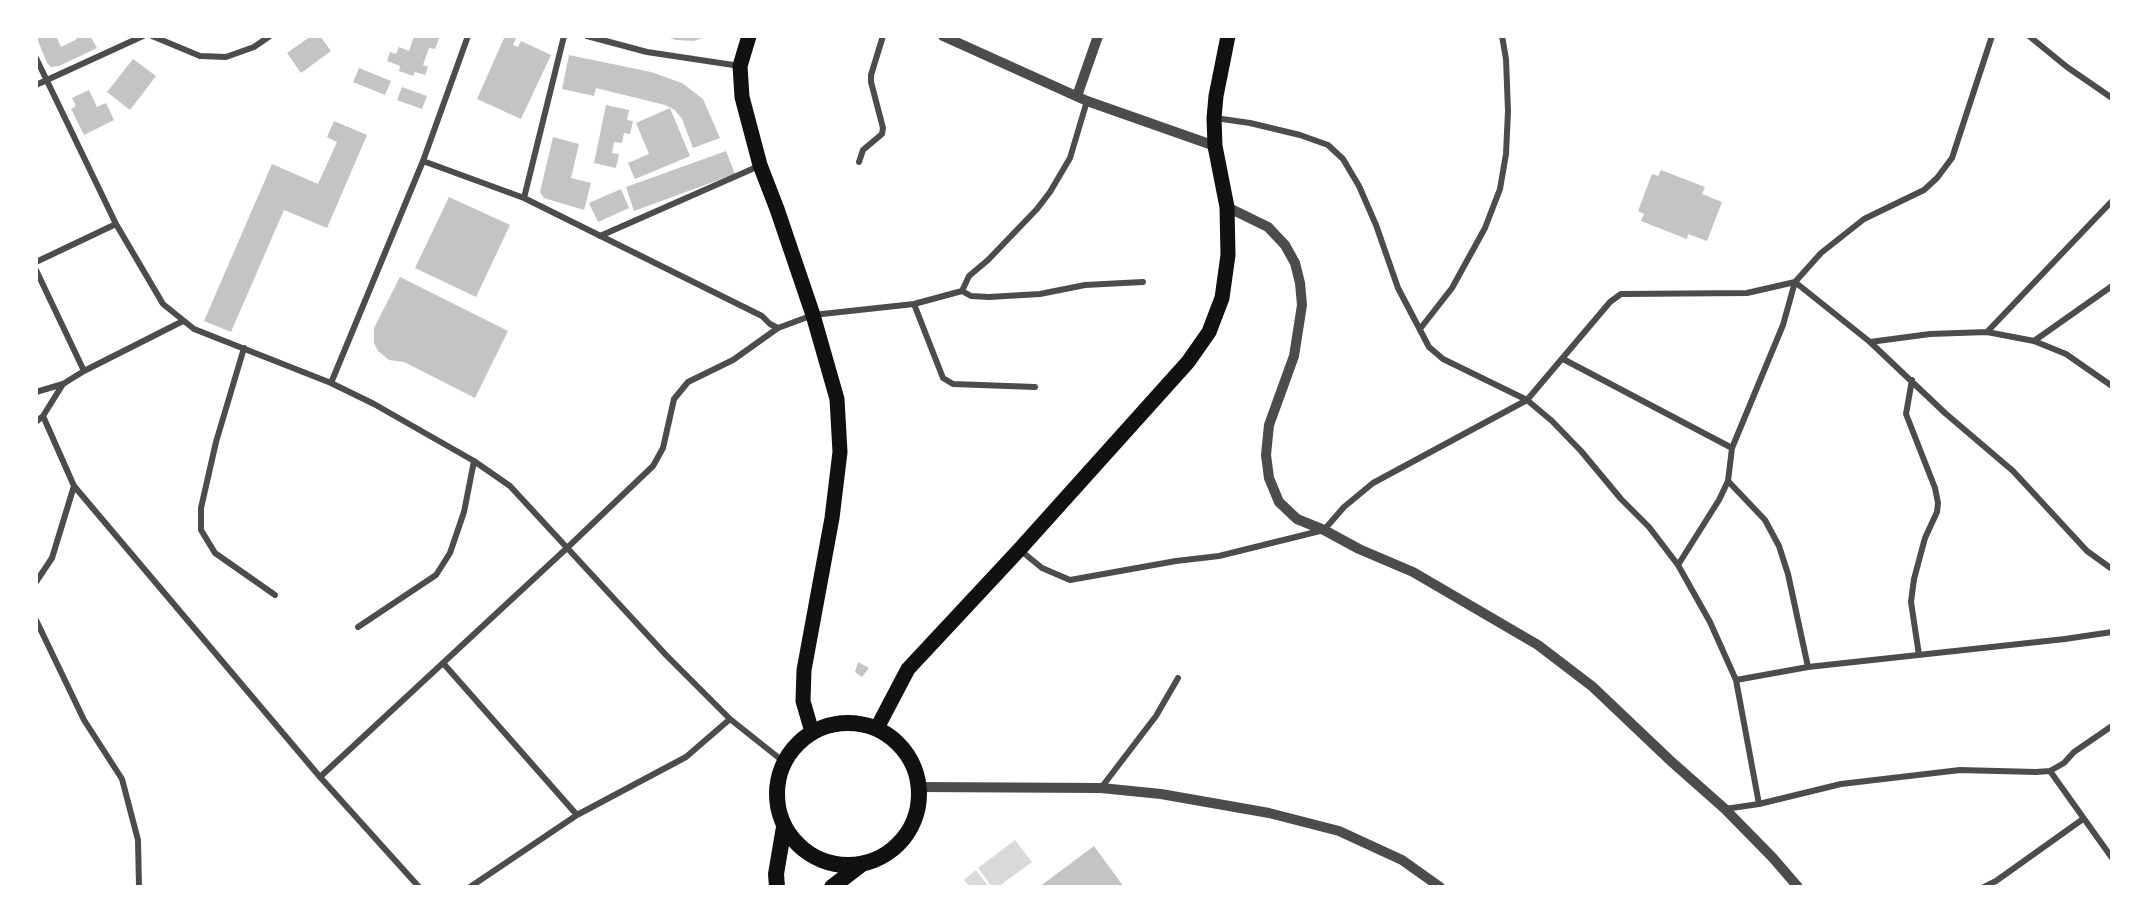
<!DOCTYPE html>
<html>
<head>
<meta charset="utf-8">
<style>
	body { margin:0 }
	#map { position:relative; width:2148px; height:923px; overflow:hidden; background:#fff; font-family:"Sofia Sans Condensed",sans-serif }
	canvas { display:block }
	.frame { position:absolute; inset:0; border:38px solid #fff; pointer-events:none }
</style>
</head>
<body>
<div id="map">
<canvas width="2148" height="923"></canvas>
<div class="frame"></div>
</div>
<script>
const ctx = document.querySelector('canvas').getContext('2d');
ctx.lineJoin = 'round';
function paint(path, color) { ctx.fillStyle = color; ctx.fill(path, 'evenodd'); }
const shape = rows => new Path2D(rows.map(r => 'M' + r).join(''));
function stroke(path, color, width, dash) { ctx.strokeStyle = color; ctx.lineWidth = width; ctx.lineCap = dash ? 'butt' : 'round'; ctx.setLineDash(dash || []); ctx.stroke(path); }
const water = shape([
	[1015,840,1032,862,998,887,992,887,978,868],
	[976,870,989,887,970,887,964,880]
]);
const building = shape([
	[36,36,56,36,61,47,77,39,75,36,90,36,97,48,59,66,51,67,47,63],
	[311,36,320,36,331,51,301,73,287,53],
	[414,36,440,36,435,49,429,48,423,65,428,67,425,75,415,72,413,76,399,71,400,66,387,61,390,52,396,54,399,47,409,51],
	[505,36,516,38,513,45,518,47,521,41,551,55,521,119,477,99],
	[664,36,708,36,694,41,676,40],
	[569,55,651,72,682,83,703,99,720,138,693,148,682,119,675,110,665,105,596,88,594,96,562,89],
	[133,59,156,76,130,110,107,92],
	[359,68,391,81,385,95,353,82],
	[402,87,427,96,422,109,397,100],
	[89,90,97,107,106,103,114,120,84,135,71,109,76,106,72,98],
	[606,105,629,110,627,120,633,121,630,134,624,133,622,143,614,142,612,153,619,154,616,168,594,163],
	[670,108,690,156,635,179,628,163,649,154,636,123],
	[334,121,367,135,327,228,284,210,231,332,204,321,272,164,318,184,337,142,327,137],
	[553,137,579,144,571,178,591,183,584,210,544,198,540,192],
	[726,151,735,174,634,211,626,187],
	[1661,170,1705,187,1702,194,1722,202,1707,241,1688,234,1687,239,1641,221,1644,214,1638,211,1652,174,1658,176],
	[621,189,629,208,598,222,589,203],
	[449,197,510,225,476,297,415,268],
	[400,277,508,331,475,398,404,362,389,360,378,351,374,343,374,328],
	[858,662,869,668,862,677,855,672],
	[1094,846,1124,887,1039,887]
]);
const minor = shape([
	[152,36,200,56,226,57,254,47,270,36],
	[587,36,647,52,740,66],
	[2029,36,2067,67,2112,98],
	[36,58,116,224,163,304,194,329,331,383,374,404,474,461,510,486,666,655,730,719,784,762],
	[36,85,143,36],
	[1215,118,1250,123,1300,135,1328,145,1343,159,1359,186,1376,225,1398,288,1429,347,1443,359,1527,400,1552,421,1581,451,1621,499,1649,527,1678,565,1710,622,1736,680,1759,804],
	[423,161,524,198,762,316,770,324,778,328],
	[859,162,863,150,882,134,883,128,871,82,871,75,883,36],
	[524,198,564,36],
	[600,236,759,166],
	[36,262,116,224],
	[36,270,84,371],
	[1795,282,1870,342,1945,413,2013,471,2087,551,2112,569],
	[962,291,969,276,988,260,1037,209,1050,192,1070,158,1087,101],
	[914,304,943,378,953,384,1035,387],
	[1420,329,1452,288,1485,228,1500,189,1506,154,1508,111,1506,59,1502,36],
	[1987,332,2112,201],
	[2034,341,2112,286],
	[1870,342,1930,334,1987,332,2034,341,2066,354,2112,386],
	[244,348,216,442,201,508,201,530,215,553,275,595],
	[1563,359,1732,448],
	[1912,380,1906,414,1935,488,1938,503,1937,512,1925,538,1914,579,1911,602,1919,655],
	[331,383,423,161,468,36],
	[36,392,63,384],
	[43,416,74,486,320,777,419,887],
	[36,422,43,416,63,384,84,371,183,321],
	[1728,481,1765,520,1779,546,1788,574,1808,667],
	[1020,550,1042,568,1070,580,1176,561,1219,556,1324,530,1344,507,1373,483,1527,400,1610,302,1621,294,1747,293,1795,282],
	[1678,565,1719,500,1728,481,1732,448,1783,325,1795,282,1821,253,1864,219,1924,190,1937,178,1952,158,1992,36],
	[36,582,52,558,74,486],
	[36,620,84,720,122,779,138,840,139,887],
	[358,627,436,575,450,553,464,512,474,461],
	[443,663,577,815],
	[1736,680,1808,667,2065,639,2112,632],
	[2050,771,2064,763,2074,752,2112,726],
	[320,777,567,548,653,466,663,448,674,399,688,382,733,360,778,328,813,315,914,304,962,291,971,296,989,297,1040,294,1085,285,1143,282],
	[1101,788,1156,716,1178,678],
	[1725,809,1759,804,1841,784,1960,770,2036,772,2050,771,2112,858],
	[470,887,577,815,686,757,730,719],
	[1984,887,1996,881,2083,819]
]);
const tertiary = shape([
	[943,36,1087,101,1215,146],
	[1077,96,1098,36],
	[1227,207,1268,227,1285,245,1295,263,1300,283,1302,305,1294,356,1269,425,1266,455,1269,478,1279,502,1297,519,1324,530,1359,549,1413,572,1538,645,1593,687,1673,763,1725,809,1773,858,1798,887],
	[919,787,1101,788,1161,794,1269,813,1339,831,1402,860,1440,887]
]);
const primary = shape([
	[749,36,740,66,742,97,760,165,777,209,813,315,837,399,840,452,832,518,804,670,803,701,812,732],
	[877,728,908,669,1019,550,1188,362,1209,332,1222,298,1228,255,1227,207,1215,146,1214,118,1216,96,1228,36]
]);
const trunk = shape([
	'777 794a71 71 0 1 1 142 0a71 71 0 1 1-142 0Z',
	[777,887,776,874,784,827],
	[832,887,862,864]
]);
paint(water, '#d9d9d9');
paint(building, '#c4c4c4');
stroke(minor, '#4c4c4c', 6);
stroke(tertiary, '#4c4c4c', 10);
stroke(primary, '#111', 15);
stroke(trunk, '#111', 16);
</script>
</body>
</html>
